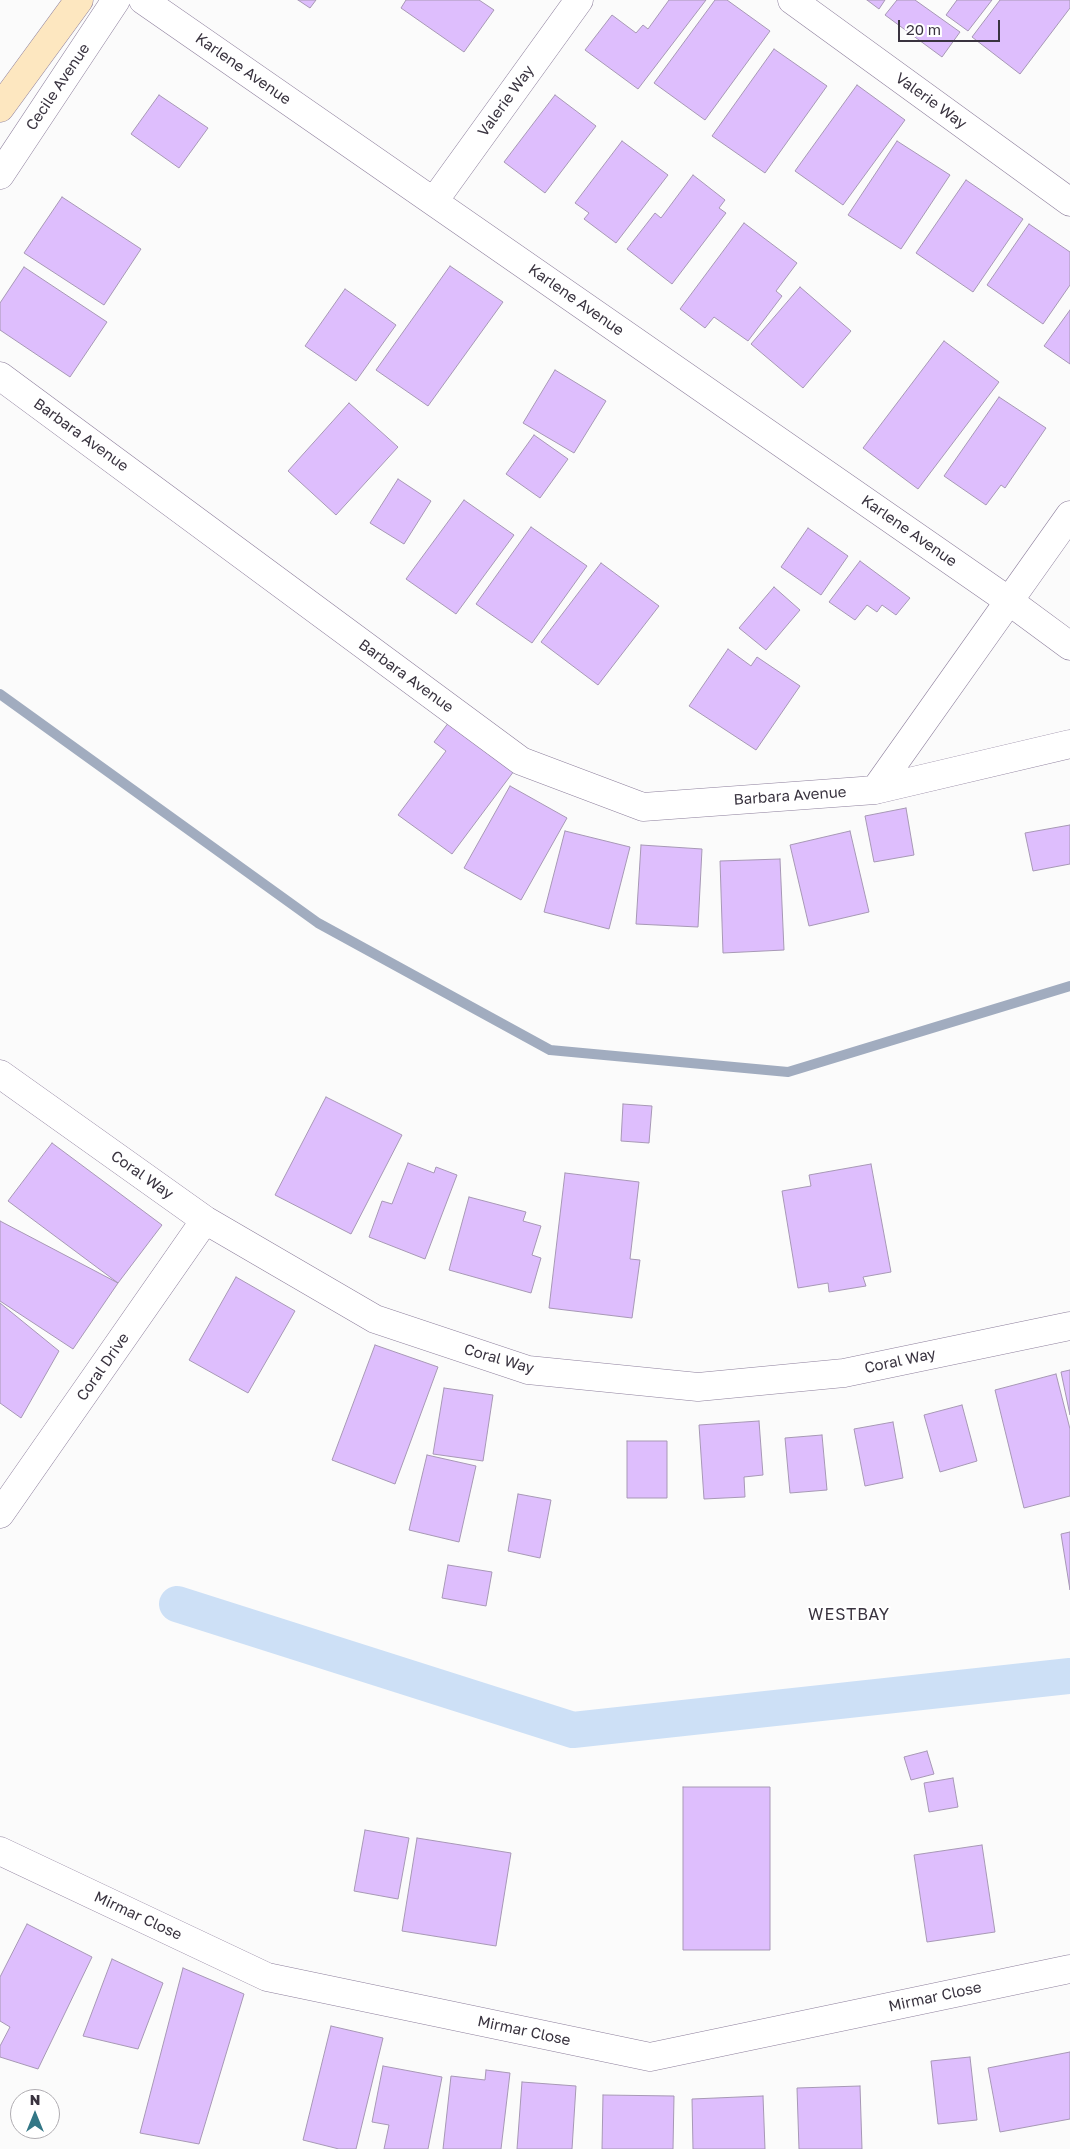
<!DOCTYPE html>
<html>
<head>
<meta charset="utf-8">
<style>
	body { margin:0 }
	#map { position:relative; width:1070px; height:2149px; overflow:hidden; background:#fbfbfb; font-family:"Golos Text",sans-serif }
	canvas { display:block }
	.north { position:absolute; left:10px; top:2089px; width:50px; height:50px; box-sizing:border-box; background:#fff; border:1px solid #b0adb2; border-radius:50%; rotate:0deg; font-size:14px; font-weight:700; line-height:20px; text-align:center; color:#39333f }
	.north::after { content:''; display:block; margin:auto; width:18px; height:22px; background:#337786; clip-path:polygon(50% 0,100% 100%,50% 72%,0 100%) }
	.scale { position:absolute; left:898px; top:20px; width:102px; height:22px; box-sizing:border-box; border:2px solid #39333f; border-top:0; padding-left:6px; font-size:15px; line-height:18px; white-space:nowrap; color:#39333f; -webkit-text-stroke:4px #fff; paint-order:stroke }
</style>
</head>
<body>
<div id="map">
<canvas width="1070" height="2149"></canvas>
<div class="north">N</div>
<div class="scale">20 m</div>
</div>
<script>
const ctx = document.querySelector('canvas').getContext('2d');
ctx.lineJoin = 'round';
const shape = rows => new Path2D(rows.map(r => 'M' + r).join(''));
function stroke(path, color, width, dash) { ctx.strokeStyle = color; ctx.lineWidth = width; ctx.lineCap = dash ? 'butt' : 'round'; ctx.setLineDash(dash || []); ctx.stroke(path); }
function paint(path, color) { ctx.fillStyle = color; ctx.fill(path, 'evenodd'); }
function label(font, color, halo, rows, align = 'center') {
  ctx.font = font + ' "Golos Text",sans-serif'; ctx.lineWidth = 4; ctx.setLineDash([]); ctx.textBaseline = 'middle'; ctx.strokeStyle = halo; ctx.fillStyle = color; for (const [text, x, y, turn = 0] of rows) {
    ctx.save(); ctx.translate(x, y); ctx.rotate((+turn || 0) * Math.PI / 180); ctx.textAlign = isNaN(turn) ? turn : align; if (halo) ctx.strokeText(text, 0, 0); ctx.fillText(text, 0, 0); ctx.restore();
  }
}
const stream = shape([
	[0,694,318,923,550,1050,788,1072,1070,986]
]);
const canal = shape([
	[177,1604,573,1730,1070,1676]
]);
const building = shape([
	[298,0,316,0,310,8,298,0],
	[406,0,479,0,494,10,464,52,401,8,406,0],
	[669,0,706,0,638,89,585,50,612,15,636,33,643,25,648,29,669,0],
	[715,0,727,0,770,31,705,120,654,83,715,0],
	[867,0,885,0,879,9,867,0],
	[897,0,915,0,960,32,942,57,885,15,897,0],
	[957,0,992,0,968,31,946,15,957,0],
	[1000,0,1070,0,1070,8,1020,74,972,37,1000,0],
	[774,49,827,86,765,173,712,136,774,49],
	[857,85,905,120,843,205,795,171,857,85],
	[159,95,208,128,179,168,131,134,159,95],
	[555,95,596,126,545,193,504,162,555,95],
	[622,141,668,175,616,243,584,219,589,213,575,203,622,141],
	[897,141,950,175,901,249,848,215,897,141],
	[693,175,725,200,719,208,726,213,672,284,627,249,655,213,661,218,693,175],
	[966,180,1023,219,973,292,916,253,966,180],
	[62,197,141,249,104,305,24,253,62,197],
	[744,223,797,263,776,291,782,296,748,341,714,317,705,328,680,309,744,223],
	[1029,224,1070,252,1070,285,1043,324,987,285,1029,224],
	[450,266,503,302,428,406,376,370,450,266],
	[24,267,107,322,70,377,0,330,0,303,24,267],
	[800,287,851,331,803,388,751,344,800,287],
	[345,289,396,325,356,381,305,346,345,289],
	[1070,310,1070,364,1044,346,1070,310],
	[944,341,999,382,918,489,863,448,944,341],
	[555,370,606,401,574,453,523,423,555,370],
	[999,397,1046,428,1005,488,1001,485,986,505,944,476,999,397],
	[349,403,398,447,336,515,288,471,349,403],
	[534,435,568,459,540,498,506,474,534,435],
	[398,479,431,501,404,544,370,523,398,479],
	[464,500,514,535,456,614,406,579,464,500],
	[531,527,587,566,532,643,476,604,531,527],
	[808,528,848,556,821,595,781,567,808,528],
	[860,561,910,598,896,615,882,605,877,612,867,605,855,620,829,602,860,561],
	[601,563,659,606,598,685,541,642,601,563],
	[774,587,800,610,766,650,739,628,774,587],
	[728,649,751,666,757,657,800,686,756,750,689,706,728,649],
	[449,722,514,771,452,854,398,815,446,751,434,742,449,722],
	[510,786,567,818,521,900,464,868,510,786],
	[906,808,914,855,874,862,865,816,906,808],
	[1070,825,1070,864,1033,871,1025,833,1070,825],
	[565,831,630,847,609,929,544,912,565,831],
	[850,831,869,912,809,926,790,845,850,831],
	[641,845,702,849,698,927,636,924,641,845],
	[780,859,784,950,723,953,720,861,780,859],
	[326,1097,402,1135,351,1234,275,1195,326,1097],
	[623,1104,652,1106,649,1143,621,1141,623,1104],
	[52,1143,162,1225,118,1283,8,1201,52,1143],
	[408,1163,434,1173,436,1167,457,1175,425,1259,369,1237,382,1201,392,1204,408,1163],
	[871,1164,891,1272,863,1277,866,1286,829,1292,828,1283,798,1288,782,1191,811,1186,809,1175,871,1164],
	[565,1173,639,1182,630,1259,640,1260,632,1318,549,1308,565,1173],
	[469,1197,526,1212,523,1221,541,1226,532,1255,541,1258,531,1293,449,1270,469,1197],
	[0,1221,118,1283,73,1349,0,1301,0,1221],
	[236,1277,295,1311,248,1393,189,1360,236,1277],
	[0,1303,59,1351,21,1418,0,1403,0,1303],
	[375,1345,438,1367,395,1484,332,1460,375,1345],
	[1070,1370,1070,1415,1061,1372,1070,1370],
	[1056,1374,1070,1429,1070,1496,1024,1508,995,1390,1056,1374],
	[444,1388,493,1395,483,1461,433,1454,444,1388],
	[962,1405,977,1461,940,1472,924,1415,962,1405],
	[759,1421,763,1475,744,1477,745,1497,704,1499,699,1425,759,1421],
	[893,1422,903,1478,865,1486,854,1429,893,1422],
	[822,1435,827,1490,790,1493,785,1438,822,1435],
	[627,1441,667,1441,667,1498,627,1498,627,1441],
	[427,1455,476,1466,459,1542,409,1530,427,1455],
	[518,1494,551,1500,540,1558,508,1551,518,1494],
	[1070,1532,1070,1590,1061,1534,1070,1532],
	[448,1565,492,1572,486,1606,442,1598,448,1565],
	[927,1751,934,1774,911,1780,904,1757,927,1751],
	[953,1778,958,1807,929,1812,924,1783,953,1778],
	[683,1787,770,1787,770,1950,683,1950,683,1787],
	[365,1830,409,1838,398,1899,354,1891,365,1830],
	[417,1838,511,1853,496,1946,402,1931,417,1838],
	[982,1845,995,1932,927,1942,914,1855,982,1845],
	[27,1924,92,1957,38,2069,0,2057,0,2046,10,2027,0,2021,0,1977,27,1924],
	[112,1959,163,1983,138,2049,83,2036,112,1959],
	[183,1968,244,1994,199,2144,140,2133,183,1968],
	[331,2026,383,2038,356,2149,339,2149,303,2140,331,2026],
	[1070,2052,1070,2119,1000,2132,988,2068,1070,2052],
	[970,2057,977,2120,938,2124,931,2061,970,2057],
	[383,2066,442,2077,428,2149,384,2149,389,2125,372,2122,383,2066],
	[486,2070,510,2073,501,2149,443,2149,451,2076,485,2080,486,2070],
	[522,2082,576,2086,572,2149,517,2149,522,2082],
	[860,2086,862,2149,799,2149,797,2088,860,2086],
	[603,2095,674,2096,673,2149,602,2149,603,2095],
	[763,2096,765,2149,693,2149,692,2099,763,2096]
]);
const street = shape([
	[143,0,1009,601,1070,646],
	[792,0,1070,202],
	[0,175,116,0],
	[434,201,579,0],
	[0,376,521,761,643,807,875,790,1070,744],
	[875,790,1070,515],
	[0,1074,205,1220,375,1319,528,1370,698,1387,844,1373,1070,1326],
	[0,1514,205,1220],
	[0,1851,267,1977,650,2057,1070,1969]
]);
const secondary = shape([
	[0,108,79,0]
]);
const streetNames = [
	["Karlene Avenue",243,69,35],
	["Cecile Avenue",58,87,-56],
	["Valerie Way",506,101,-54],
	["Valerie Way",931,101,36],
	["Karlene Avenue",576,300,35],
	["Barbara Avenue",81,435,36],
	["Karlene Avenue",909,531,35],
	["Barbara Avenue",406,676,36],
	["Barbara Avenue",790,796,-4],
	["Coral Way",142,1175,35],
	["Coral Way",499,1359,16],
	["Coral Way",900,1361,-12],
	["Coral Drive",103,1367,-55],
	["Mirmar Close",138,1916,25],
	["Mirmar Close",935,1997,-12],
	["Mirmar Close",524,2031,12]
];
const neighbourhoodNames = [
	["WESTBAY",849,1615]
];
stroke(stream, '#a1acbf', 10);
stroke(canal, '#cde0f6', 36);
paint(building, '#debefd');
stroke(building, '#a798b5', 1);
stroke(street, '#8d7f9c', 29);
stroke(secondary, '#8d7f9c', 29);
stroke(street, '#fff', 28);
stroke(secondary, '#fde7c0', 28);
label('15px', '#39333f', '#fff', streetNames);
ctx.letterSpacing = '1px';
label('16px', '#39333f', '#fff', neighbourhoodNames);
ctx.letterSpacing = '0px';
</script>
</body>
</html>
